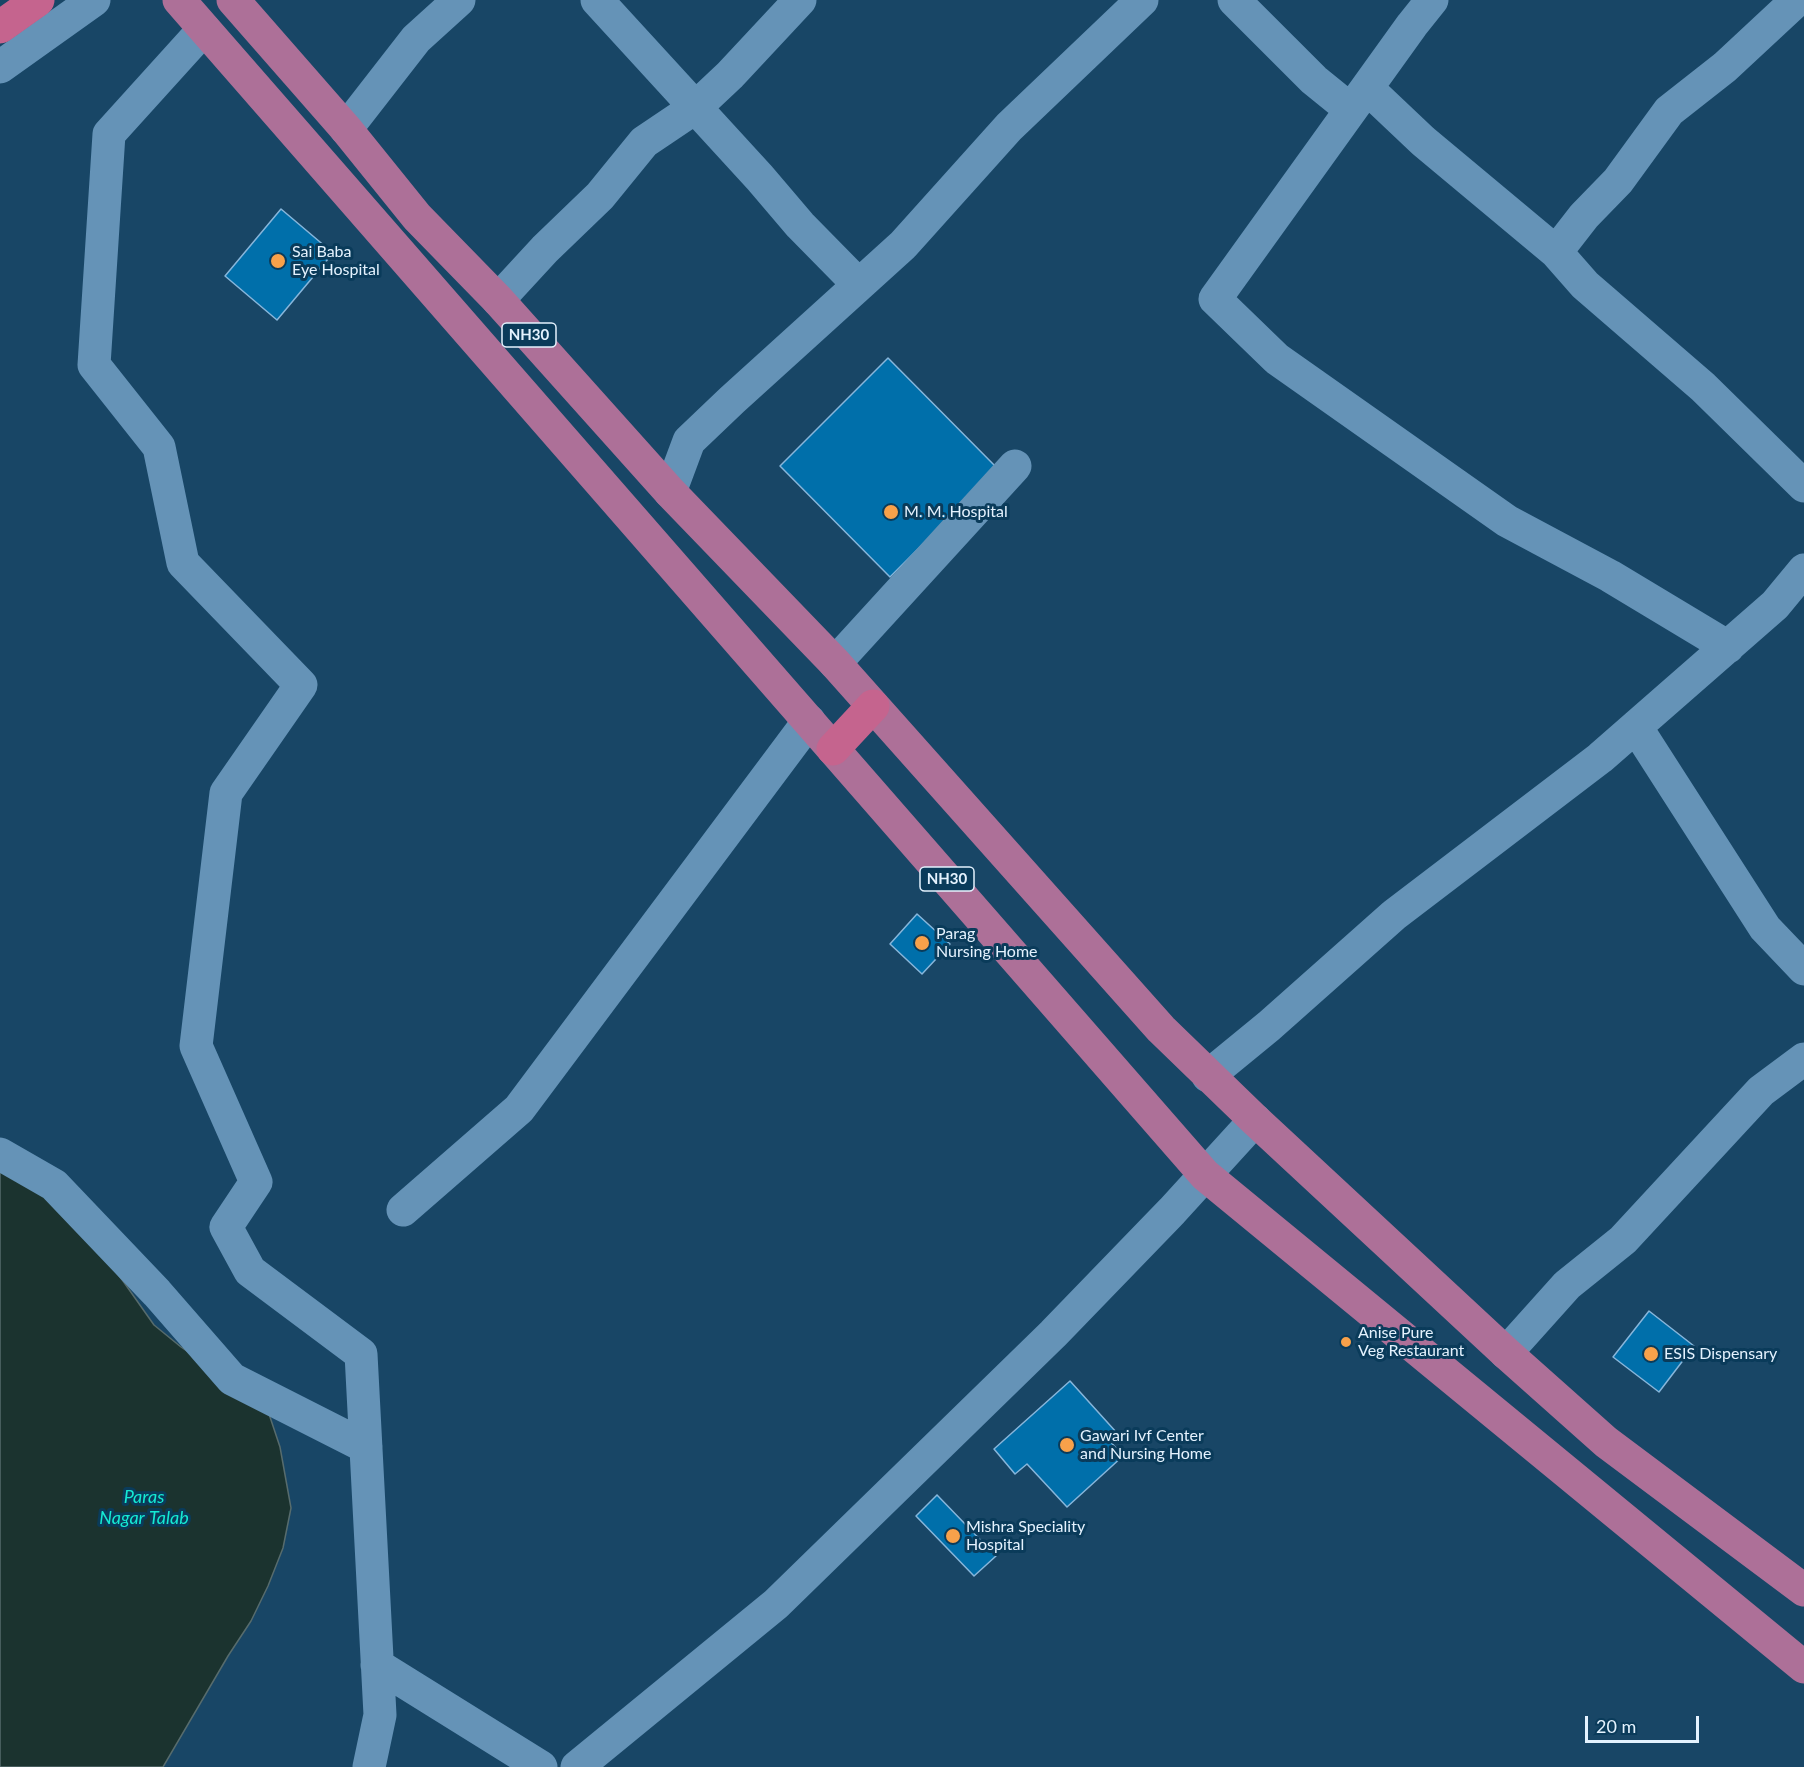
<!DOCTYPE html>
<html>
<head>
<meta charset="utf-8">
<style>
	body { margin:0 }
	#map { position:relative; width:1804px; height:1767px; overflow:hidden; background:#184666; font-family:Lato,sans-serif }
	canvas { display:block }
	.scale { position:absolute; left:1585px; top:1716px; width:114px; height:27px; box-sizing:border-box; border:3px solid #e4f2fe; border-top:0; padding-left:8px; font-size:18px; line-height:21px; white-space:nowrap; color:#e4f2fe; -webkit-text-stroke:4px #0a3b5a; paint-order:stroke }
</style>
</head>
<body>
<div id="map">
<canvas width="1804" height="1767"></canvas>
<div class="scale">20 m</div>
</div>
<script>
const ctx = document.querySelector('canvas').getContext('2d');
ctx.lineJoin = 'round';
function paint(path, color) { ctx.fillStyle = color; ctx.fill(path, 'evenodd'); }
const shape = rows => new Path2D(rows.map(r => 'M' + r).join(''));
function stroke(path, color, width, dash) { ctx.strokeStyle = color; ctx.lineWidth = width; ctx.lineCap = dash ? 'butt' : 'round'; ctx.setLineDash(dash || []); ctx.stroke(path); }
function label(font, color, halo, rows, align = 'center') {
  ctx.font = font + ' Lato,sans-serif'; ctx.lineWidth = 6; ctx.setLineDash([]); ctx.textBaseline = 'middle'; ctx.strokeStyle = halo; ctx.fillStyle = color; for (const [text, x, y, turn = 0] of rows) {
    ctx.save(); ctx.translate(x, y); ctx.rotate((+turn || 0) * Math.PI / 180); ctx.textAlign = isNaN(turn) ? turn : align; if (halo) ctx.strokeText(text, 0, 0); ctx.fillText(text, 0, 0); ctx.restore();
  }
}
const water = shape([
	[0,1164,46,1182,123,1281,154,1325,181,1347,237,1386,269,1414,280,1447,291,1508,283,1548,268,1586,251,1621,228,1656,163,1767,0,1767,0,1164]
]);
const building = shape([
	[281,209,333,253,277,320,225,276,281,209],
	[888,358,998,469,890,577,780,466,888,358],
	[917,914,950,944,922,974,890,944,917,914],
	[1649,1311,1694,1346,1659,1392,1613,1357,1649,1311],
	[1070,1381,1117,1433,1109,1440,1123,1456,1067,1507,1027,1464,1015,1474,994,1449,1070,1381],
	[937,1495,996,1556,974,1576,916,1516,937,1495]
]);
const minor = shape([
	[597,0,760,178,800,225,859,285],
	[1234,0,1314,80,1351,110],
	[1432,0,1412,25,1215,299,1277,359,1507,521,1610,576,1728,647],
	[204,29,109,134,94,365,159,447,183,563,301,685,226,793,196,1046,256,1182,226,1227,250,1271,361,1354,380,1715,369,1767],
	[1367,88,1423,141,1556,252,1585,285,1703,387,1804,486],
	[346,129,416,39,459,0],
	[1556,252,1584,216,1618,181,1669,111,1725,67,1797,0],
	[498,300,545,249,600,196,644,142,696,107,730,75,800,0],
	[670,492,689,441,732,400,903,245,1009,127,1142,0],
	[835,663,1015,466],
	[1636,727,1765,928,1804,969],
	[1208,1076,1269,1026,1394,915,1600,758,1775,605,1804,570],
	[0,1154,54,1185,157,1293,232,1379,366,1447],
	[403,1210,519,1109,809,721],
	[1506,1353,1567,1285,1623,1240,1761,1091,1804,1059],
	[377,1665,541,1767]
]);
const tertiary = shape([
	[0,67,94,0],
	[577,1767,776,1604,1053,1334,1172,1211,1255,1120]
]);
const primary = shape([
	[179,0,1205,1175,1804,1667],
	[233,0,346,129,417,217,498,300,670,492,835,663,1161,1029,1255,1120,1506,1353,1606,1442,1804,1590]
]);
const trunk = shape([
	[0,27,38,0],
	[833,749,873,706]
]);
const markers = [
	[278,261,8,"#f8a14a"],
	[891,512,8,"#f8a14a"],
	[922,943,8,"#f8a14a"],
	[1346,1342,6,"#f8a14a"],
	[1651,1354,8,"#f8a14a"],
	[1067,1445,8,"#f8a14a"],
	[953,1536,8,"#f8a14a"]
];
const shields = [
	[529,335,54],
	[947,879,54]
];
const shieldNames = [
	["NH30",529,335],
	["NH30",947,879]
];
const poiNames = [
	["Sai Baba",292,252],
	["Eye Hospital",292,270],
	["M. M. Hospital",904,512],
	["Parag",936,934],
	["Nursing Home",936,952],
	["Anise Pure",1358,1333],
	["Veg Restaurant",1358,1351],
	["ESIS Dispensary",1664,1354],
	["Gawari Ivf Center",1080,1436],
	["and Nursing Home",1080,1454],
	["Mishra Speciality",966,1527],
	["Hospital",966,1545]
];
const waterNames = [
	["Paras",144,1497],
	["Nagar Talab",144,1518]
];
paint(water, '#1b332f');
stroke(water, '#576c6d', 1.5);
paint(building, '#006faa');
stroke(building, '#87b6db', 1.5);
stroke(minor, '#6593b7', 33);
stroke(tertiary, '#6593b7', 33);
stroke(primary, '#ad7098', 33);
stroke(trunk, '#c5648e', 33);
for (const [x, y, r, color] of markers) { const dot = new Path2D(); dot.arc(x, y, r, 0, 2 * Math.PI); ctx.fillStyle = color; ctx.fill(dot); stroke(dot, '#0a3b5a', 2); }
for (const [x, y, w] of shields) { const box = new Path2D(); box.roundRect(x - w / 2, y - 12, w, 24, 4.5); ctx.fillStyle = '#0a3b5a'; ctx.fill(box); stroke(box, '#e4f2fe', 1.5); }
label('bold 15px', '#e4f2fe', null, shieldNames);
label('16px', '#e4f2fe', '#0a3b5a', poiNames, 'left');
label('italic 18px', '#15ead4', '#0a3b5a', waterNames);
</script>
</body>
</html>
